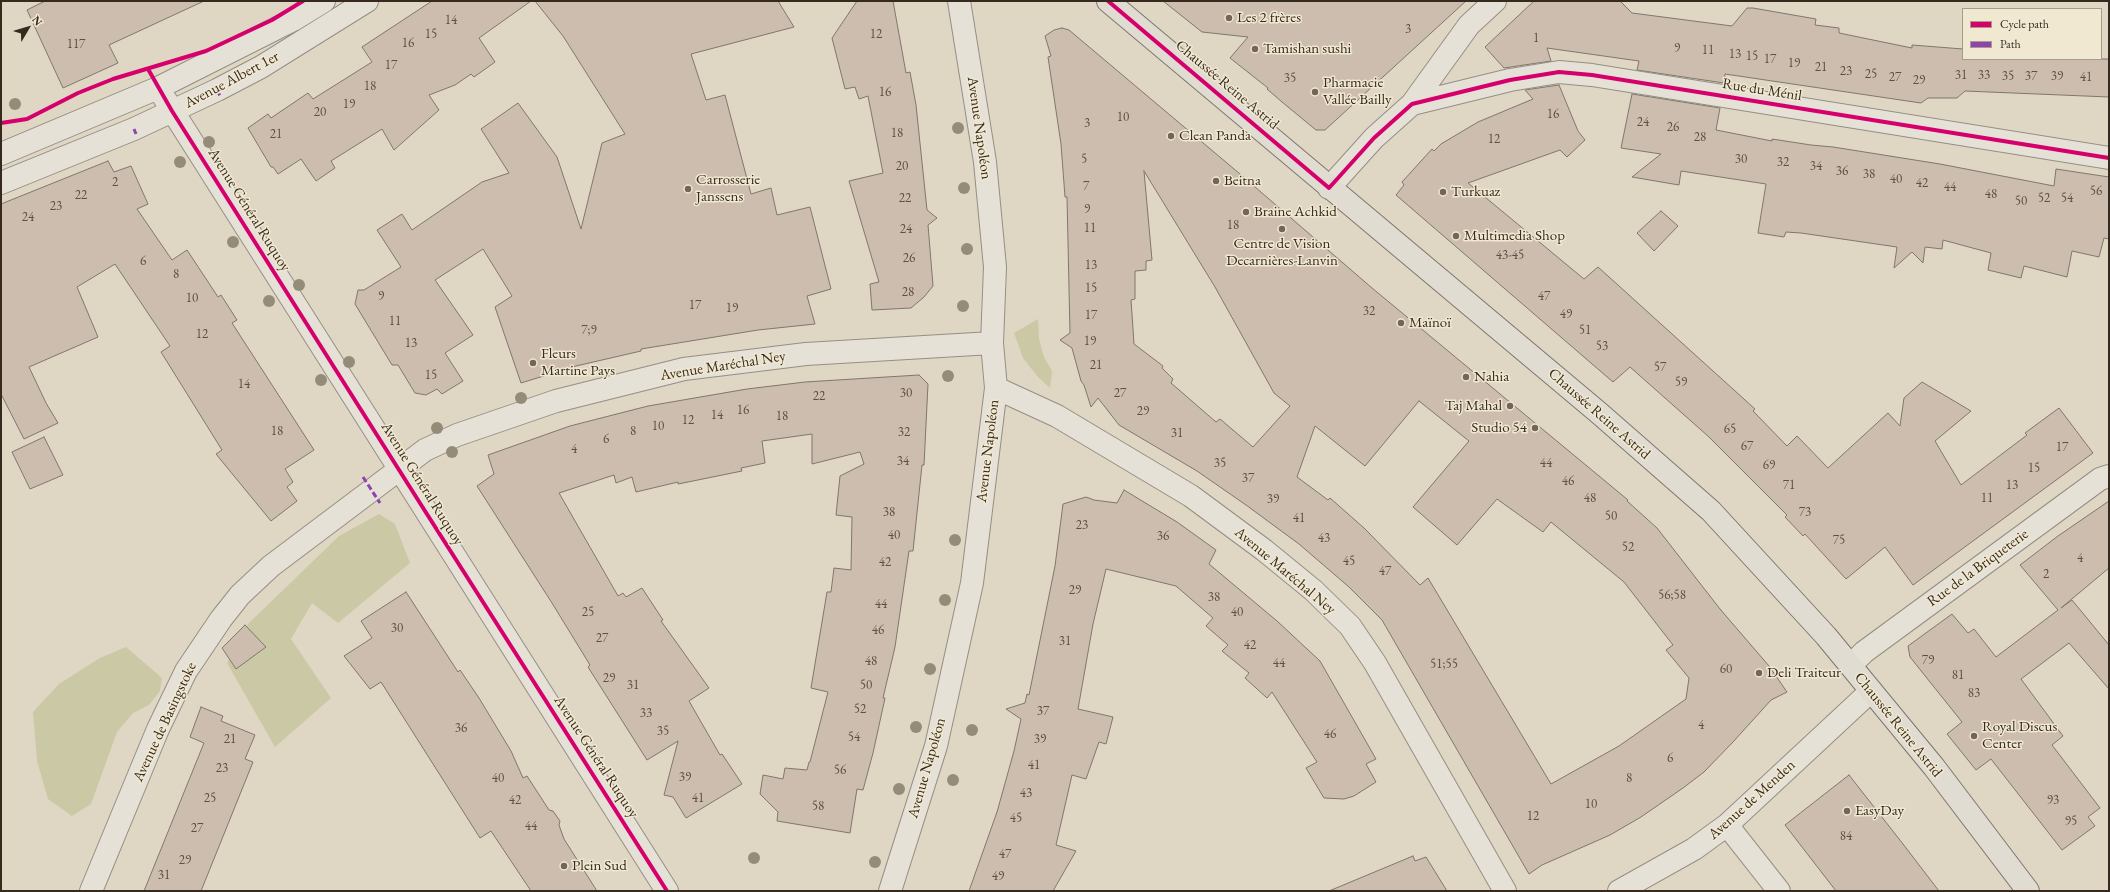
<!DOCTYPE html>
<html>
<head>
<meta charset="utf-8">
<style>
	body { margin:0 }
	#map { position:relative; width:2110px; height:892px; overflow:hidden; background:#dfd6c3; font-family:"EB Garamond",serif }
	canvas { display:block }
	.frame { position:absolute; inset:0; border:2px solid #362a1f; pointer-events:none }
	.legend { position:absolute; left:1962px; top:8px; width:140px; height:52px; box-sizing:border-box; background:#f1e8d1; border:1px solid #a69c8a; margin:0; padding:5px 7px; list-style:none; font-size:12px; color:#362a1f }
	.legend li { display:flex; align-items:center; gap:8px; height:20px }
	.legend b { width:20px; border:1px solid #a69c8a }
	.north { position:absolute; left:8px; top:8px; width:40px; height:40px; -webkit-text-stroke:3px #f1e8d1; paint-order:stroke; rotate:52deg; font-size:11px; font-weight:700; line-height:16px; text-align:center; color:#362a1f }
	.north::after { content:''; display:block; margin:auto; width:14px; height:18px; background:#362a1f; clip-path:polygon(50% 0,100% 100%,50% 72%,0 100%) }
</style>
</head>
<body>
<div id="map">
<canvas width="2110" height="892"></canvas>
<div class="frame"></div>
<ul class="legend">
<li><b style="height:5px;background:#d6006c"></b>Cycle path</li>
<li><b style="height:5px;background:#8e44ad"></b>Path</li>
</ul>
<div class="north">N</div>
</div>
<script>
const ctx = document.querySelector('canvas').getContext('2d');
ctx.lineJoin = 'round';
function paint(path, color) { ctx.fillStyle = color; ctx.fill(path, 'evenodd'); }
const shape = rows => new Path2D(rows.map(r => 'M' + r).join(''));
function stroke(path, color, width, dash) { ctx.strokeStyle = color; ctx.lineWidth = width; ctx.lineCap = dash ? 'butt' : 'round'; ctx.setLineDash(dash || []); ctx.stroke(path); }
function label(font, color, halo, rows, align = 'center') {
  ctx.font = font + ' "EB Garamond",serif'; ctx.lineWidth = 3; ctx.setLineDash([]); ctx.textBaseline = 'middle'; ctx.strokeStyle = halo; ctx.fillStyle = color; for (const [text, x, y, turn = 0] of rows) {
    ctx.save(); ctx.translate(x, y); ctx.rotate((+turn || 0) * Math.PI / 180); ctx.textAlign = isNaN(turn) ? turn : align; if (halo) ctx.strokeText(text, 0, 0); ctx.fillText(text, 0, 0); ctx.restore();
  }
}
const green = shape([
	[1038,319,1039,339,1044,357,1052,371,1050,388,1038,377,1023,358,1014,333],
	[379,514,395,524,410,563,338,623,312,603,291,639,331,698,275,747,227,663,248,624,339,536],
	[126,647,162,678,160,691,149,705,133,713,117,732,91,804,72,816,48,799,37,761,33,712,59,684,100,658]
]);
const building = shape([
	[45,1,204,1,109,45,118,63,63,88,27,10,45,1],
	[432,1,531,1,479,38,495,62,474,77,471,74,455,85,429,95,439,110,394,150,382,129,331,161,335,168,316,181,301,159,278,174,273,167,271,167,248,128,268,114,271,118,308,93,313,99,372,62,362,47,432,1],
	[535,1,778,1,794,27,691,54,706,100,725,95,751,194,771,188,777,215,810,207,831,289,807,296,815,324,758,330,641,349,641,351,576,366,521,383,495,307,512,296,483,249,435,280,473,335,445,353,463,381,442,394,437,389,426,395,415,393,398,365,392,365,355,304,358,290,364,290,401,267,377,230,402,214,412,230,482,182,509,173,481,129,518,103,557,157,581,229,602,143,625,134,563,36,535,1],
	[857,1,893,1,906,73,910,72,916,105,927,210,937,218,928,225,933,286,924,297,911,308,872,310,870,284,879,282,849,181,883,173,868,96,859,99,855,87,845,89,832,38,857,1],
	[1163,1,1466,1,1325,130,1316,130,1282,102,1267,89,1268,88,1230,58,1248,37,1202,32,1163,1],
	[1534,1,1620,1,1632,13,1732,26,1747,8,1753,8,1816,19,1815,25,1839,28,1839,33,1912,48,1912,45,1963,49,1963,59,2109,59,2109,97,1965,91,1957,98,1928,98,1921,103,1725,74,1724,83,1637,70,1639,61,1547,48,1551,61,1504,68,1485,47,1534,1],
	[1062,28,1069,30,1240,174,1372,288,1628,500,1627,501,1657,528,1720,609,1769,666,1787,692,1771,700,1733,742,1704,772,1683,788,1641,817,1610,835,1542,865,1529,874,1382,620,1349,587,1299,544,1246,505,1197,471,1119,425,1098,398,1091,407,1084,385,1081,381,1072,348,1060,340,1070,333,1067,197,1065,197,1061,144,1048,57,1051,56,1045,36,1054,30,1062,28],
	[1144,171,1215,287,1274,393,1290,406,1253,447,1220,419,1216,422,1171,383,1173,379,1162,368,1163,366,1134,344,1131,300,1135,299,1135,271,1146,270,1146,261,1152,260,1144,171],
	[1419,401,1469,441,1413,507,1457,545,1497,499,1543,532,1551,522,1624,582,1673,645,1666,650,1689,678,1686,699,1619,746,1551,784,1428,578,1420,585,1364,528,1330,498,1328,500,1297,477,1315,426,1365,466,1419,401],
	[1559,85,1578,131,1585,140,1567,157,1560,150,1468,183,1584,279,1598,267,1755,409,1753,411,1787,446,1797,436,1828,468,1888,413,1900,426,1904,398,1922,382,1971,411,1935,441,1961,485,2027,435,2025,433,2059,408,2093,453,1913,585,1885,547,1846,579,1805,534,1803,536,1785,517,1787,515,1709,437,1630,367,1613,382,1396,195,1404,185,1402,182,1432,149,1434,151,1441,144,1478,122,1533,99,1525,90,1559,85],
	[1632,94,1720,108,1716,130,1772,141,1772,139,1811,145,1833,147,1940,164,2054,186,2056,169,2109,177,2109,239,2104,238,2099,257,2072,251,2067,277,2024,266,2021,278,1988,270,1991,253,1943,240,1942,249,1925,247,1923,263,1912,252,1894,268,1897,247,1801,233,1786,232,1784,237,1758,233,1766,184,1681,171,1679,185,1632,177,1661,154,1621,148,1632,94],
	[108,161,114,172,131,166,148,204,137,209,172,260,187,250,218,297,221,295,237,320,232,323,314,450,285,469,293,482,287,487,297,501,271,521,216,454,222,450,161,352,170,346,115,264,77,287,98,337,29,367,46,403,58,423,24,439,1,394,1,204,108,161],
	[1661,211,1678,226,1654,251,1637,233,1661,211],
	[919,375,928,384,924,465,922,465,913,551,909,551,895,647,883,698,885,698,873,753,863,790,857,789,850,833,777,821,778,812,760,794,763,775,783,779,785,768,807,770,809,762,810,762,828,692,811,688,827,592,831,592,834,568,851,570,852,517,836,515,840,476,864,464,860,452,812,464,812,434,762,441,765,463,741,468,742,471,678,484,678,482,636,492,632,477,616,483,614,475,559,493,618,596,623,593,626,597,642,588,663,620,661,621,709,688,689,701,720,755,722,754,742,784,686,818,673,797,664,795,678,741,647,760,588,667,590,665,552,603,477,486,494,474,488,455,570,426,648,406,747,389,805,382,919,375],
	[44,437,63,475,30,489,12,452,44,437],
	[1124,490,1177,522,1216,550,1209,564,1277,621,1320,661,1376,759,1366,764,1376,782,1354,796,1344,799,1324,798,1306,768,1317,762,1272,692,1267,698,1245,678,1249,673,1222,651,1228,645,1206,626,1213,618,1176,586,1106,569,1093,624,1078,709,1113,717,1106,744,1099,742,1086,779,1072,775,1056,845,1076,851,1053,891,969,891,997,812,1014,751,1021,719,1006,709,1025,703,1027,694,1029,695,1055,566,1063,504,1086,497,1094,500,1117,503,1124,490],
	[2109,501,2109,568,2061,608,2072,600,2109,645,2109,689,2069,643,2021,679,2063,736,2052,745,2100,808,2088,817,2095,826,2062,850,1991,759,1976,770,1947,734,1962,722,1910,657,1908,646,1952,614,1968,633,1974,629,1996,657,2058,610,2020,565,2058,536,2109,501],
	[406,592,458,672,460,670,479,698,511,751,523,778,527,776,549,810,553,811,560,821,559,825,564,839,597,891,531,891,491,831,480,838,381,682,370,689,344,656,372,638,361,621,406,592],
	[245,625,266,647,236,669,222,648,245,625],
	[201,707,223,716,221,721,255,735,245,759,253,762,201,891,144,891,204,743,190,737,201,707],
	[1849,775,1903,844,1939,891,1836,891,1785,825,1849,775],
	[1413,856,1415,861,1426,857,1447,891,1329,891,1413,856]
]);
const minor = shape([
	[158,88,667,891],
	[1412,104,1510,80,1559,72,1592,75,2109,158],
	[1,154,158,88,293,20,324,1],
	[1,183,134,129,217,90,261,67,367,1],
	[1329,188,1374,138,1412,104,1469,25,1495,1],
	[996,388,1057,416,1191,496,1264,550,1313,590,1350,626,1375,663,1505,891],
	[1851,665,1864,652,2100,479,2109,476],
	[1727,825,1779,891],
	[91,891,158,729,186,671,221,619,240,595,271,566,425,450,457,435,556,401,684,369,806,354,992,343],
	[890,891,936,746,972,583,996,388,992,343,995,267,985,162,959,1],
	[1619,891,1694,849,1727,825,1871,691]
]);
const major = shape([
	[1108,1,1599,413,1711,511,1826,636,1934,767,2028,891]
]);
const quiet = shape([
	[217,90,221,98],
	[134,129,136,134],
	[363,477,380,503]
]);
const cycleway = shape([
	[1108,1,1329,188,1374,138,1412,104,1510,80,1559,72,1592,75,2109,158],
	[148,69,172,111,425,511,667,891],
	[1,123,27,119,78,93,113,79,206,51,272,20,303,1]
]);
const trees = [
	[15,104],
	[958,128],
	[209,142],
	[180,162],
	[964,188],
	[233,242],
	[967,249],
	[299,285],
	[269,301],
	[963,306],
	[349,362],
	[948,376],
	[321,380],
	[521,398],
	[437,428],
	[452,452],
	[955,540],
	[945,600],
	[930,669],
	[916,727],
	[972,730],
	[953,780],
	[899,789],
	[754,858],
	[875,862]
];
const markers = [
	[1229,18,4,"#716658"],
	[1255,49,4,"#716658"],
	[1315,92,4,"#716658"],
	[1171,136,4,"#716658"],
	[1216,181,4,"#716658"],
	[688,189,4,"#716658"],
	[1443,192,4,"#716658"],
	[1246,212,4,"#716658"],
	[1282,229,4,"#716658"],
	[1456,236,4,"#716658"],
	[1401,323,4,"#716658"],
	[533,363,4,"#716658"],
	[1466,377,4,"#716658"],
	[1510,406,4,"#716658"],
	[1535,428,4,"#716658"],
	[1759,673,4,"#716658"],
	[1974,736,4,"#716658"],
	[1847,811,4,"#716658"],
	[564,866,4,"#716658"]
];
const numberNames = [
	["14",451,20],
	["3",1408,29],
	["15",431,34],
	["12",876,34],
	["1",1536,38],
	["16",408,43],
	["117",76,44],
	["9",1677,48],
	["11",1708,50],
	["13",1735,54],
	["15",1752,56],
	["17",1770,59],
	["19",1794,63],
	["17",391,65],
	["21",1821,67],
	["23",1846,71],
	["25",1871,74],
	["31",1961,75],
	["33",1984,75],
	["35",2008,76],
	["37",2031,76],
	["39",2057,76],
	["27",1895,77],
	["41",2086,77],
	["35",1290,78],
	["29",1919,80],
	["18",370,86],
	["16",885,92],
	["19",349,104],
	["20",320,112],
	["16",1553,114],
	["10",1123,117],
	["24",1643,122],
	["3",1087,123],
	["26",1673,127],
	["18",897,133],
	["21",276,134],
	["28",1700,137],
	["12",1494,139],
	["5",1084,159],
	["30",1741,159],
	["32",1783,162],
	["20",902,166],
	["34",1816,166],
	["36",1842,171],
	["38",1869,174],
	["40",1896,179],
	["2",115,182],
	["42",1922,183],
	["7",1086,186],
	["44",1950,187],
	["56",2096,191],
	["48",1991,194],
	["22",81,195],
	["22",905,198],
	["52",2044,198],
	["54",2067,198],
	["50",2021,201],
	["23",56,206],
	["9",1087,209],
	["24",28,217],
	["18",1233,225],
	["11",1090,228],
	["24",906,229],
	["43-45",1510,255],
	["26",909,258],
	["6",143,261],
	["13",1091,265],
	["8",176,274],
	["15",1091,288],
	["28",908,292],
	["9",381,296],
	["47",1544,296],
	["10",192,298],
	["17",695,305],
	["19",732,308],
	["32",1369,311],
	["49",1566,314],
	["17",1091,315],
	["11",395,321],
	["7;9",589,330],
	["51",1585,330],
	["12",202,334],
	["19",1090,341],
	["13",411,343],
	["53",1602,346],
	["21",1096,365],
	["57",1660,367],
	["15",431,375],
	["59",1681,382],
	["14",244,384],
	["30",906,393],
	["27",1120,393],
	["22",819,396],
	["16",743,410],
	["29",1143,411],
	["14",717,415],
	["18",782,416],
	["12",688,420],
	["10",658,426],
	["65",1730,429],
	["18",277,431],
	["8",633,431],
	["32",904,432],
	["31",1177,433],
	["6",606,439],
	["67",1747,446],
	["17",2062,447],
	["4",574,449],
	["34",903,461],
	["35",1220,463],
	["44",1546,463],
	["69",1769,465],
	["15",2034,468],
	["37",1248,478],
	["46",1568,481],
	["71",1789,485],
	["13",2012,485],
	["48",1590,498],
	["11",1987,498],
	["39",1273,499],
	["38",889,512],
	["73",1805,512],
	["50",1611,516],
	["41",1299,518],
	["23",1082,525],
	["40",894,535],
	["36",1163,536],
	["43",1324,538],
	["75",1839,540],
	["52",1628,547],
	["4",2080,558],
	["45",1349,561],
	["42",885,562],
	["47",1385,571],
	["2",2046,574],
	["29",1075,590],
	["56;58",1672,595],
	["38",1214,597],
	["44",881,604],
	["25",588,612],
	["40",1237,612],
	["30",397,628],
	["46",878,630],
	["27",602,638],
	["31",1065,641],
	["42",1250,645],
	["79",1928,660],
	["48",871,661],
	["44",1279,663],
	["51;55",1444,664],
	["60",1726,669],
	["81",1958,675],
	["29",609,678],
	["31",633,685],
	["50",866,685],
	["83",1974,693],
	["52",860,709],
	["37",1043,711],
	["33",646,713],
	["4",1701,725],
	["36",461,728],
	["35",663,731],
	["46",1330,734],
	["54",854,737],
	["21",230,739],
	["39",1040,739],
	["6",1670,758],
	["41",1034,765],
	["23",222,768],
	["56",840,770],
	["39",685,777],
	["40",498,778],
	["8",1629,778],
	["43",1026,793],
	["25",210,798],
	["41",698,798],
	["42",515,800],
	["93",2053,800],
	["10",1591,804],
	["58",818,806],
	["12",1533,816],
	["45",1016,818],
	["95",2071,821],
	["44",531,826],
	["27",197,828],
	["84",1846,836],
	["47",1005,854],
	["29",185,860],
	["31",164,875],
	["49",998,876]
];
const poiNames = [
	["Les 2 frères",1237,18],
	["Tamishan sushi",1263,49],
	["Pharmacie",1323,83],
	["Vallée Bailly",1323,100],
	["Clean Panda",1179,136],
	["Carrosserie",696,180],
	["Janssens",696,197],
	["Beitna",1224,181],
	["Turkuaz",1451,192],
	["Braine Achkid",1254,212],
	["Multimedia Shop",1464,236],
	["Centre de Vision",1282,244,"center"],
	["Decarnières-Lanvin",1282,261,"center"],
	["Maïnoï",1409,323],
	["Fleurs",541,354],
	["Martine Pays",541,371],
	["Nahia",1474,377],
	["Taj Mahal",1502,406,"right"],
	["Studio 54",1527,428,"right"],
	["Deli Traiteur",1767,673],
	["Royal Discus",1982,727],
	["Center",1982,744],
	["EasyDay",1855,811],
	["Plein Sud",572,866]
];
const streetNames = [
	["Avenue Albert 1er",232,80,-28],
	["Chaussée Reine Astrid",1227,85,40],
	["Rue du Ménil",1762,90,9],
	["Avenue Napoléon",979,128,82],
	["Avenue Général Ruquoy",249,210,58],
	["Avenue Maréchal Ney",723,366,-9],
	["Chaussée Reine Astrid",1599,414,41],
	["Avenue Napoléon",988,451,-83],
	["Avenue Général Ruquoy",422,484,58],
	["Rue de la Briqueterie",1978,568,-36],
	["Avenue Maréchal Ney",1285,571,40],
	["Avenue de Basingstoke",165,722,-65],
	["Chaussée Reine Astrid",1898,725,51],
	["Avenue Général Ruquoy",596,757,57],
	["Avenue Napoléon",927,768,-74],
	["Avenue de Menden",1752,800,-42]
];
paint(green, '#cbc9a5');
paint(building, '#cdbdaf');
stroke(building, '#7e776d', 1);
stroke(minor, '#958f83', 24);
stroke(major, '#7e776d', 24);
stroke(minor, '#e6e1d7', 22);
stroke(major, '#e1dcd1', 22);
stroke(quiet, '#8e44ad', 3, [6, 3]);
stroke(cycleway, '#d6006c', 4);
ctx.fillStyle = '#948c78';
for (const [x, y] of trees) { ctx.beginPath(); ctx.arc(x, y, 6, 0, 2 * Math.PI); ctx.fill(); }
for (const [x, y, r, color] of markers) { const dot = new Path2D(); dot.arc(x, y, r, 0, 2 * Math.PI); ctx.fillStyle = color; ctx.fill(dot); stroke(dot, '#f1e8d1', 1.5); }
label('13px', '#5c4f43', null, numberNames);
label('15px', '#362a1f', '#f1e8d1', poiNames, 'left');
label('15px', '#362a1f', '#f1e8d1', streetNames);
</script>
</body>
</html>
